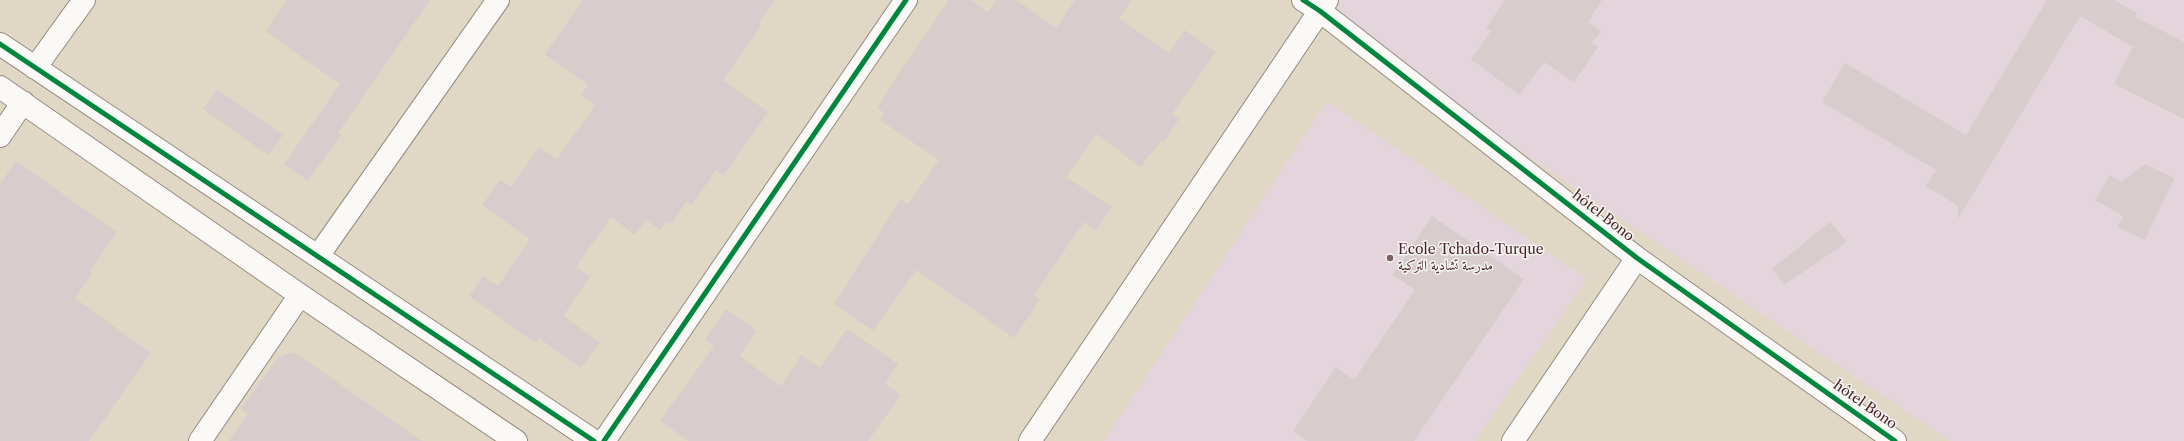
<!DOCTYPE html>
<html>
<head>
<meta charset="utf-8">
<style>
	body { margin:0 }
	canvas { display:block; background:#e0d8c5 }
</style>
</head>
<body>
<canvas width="2184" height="441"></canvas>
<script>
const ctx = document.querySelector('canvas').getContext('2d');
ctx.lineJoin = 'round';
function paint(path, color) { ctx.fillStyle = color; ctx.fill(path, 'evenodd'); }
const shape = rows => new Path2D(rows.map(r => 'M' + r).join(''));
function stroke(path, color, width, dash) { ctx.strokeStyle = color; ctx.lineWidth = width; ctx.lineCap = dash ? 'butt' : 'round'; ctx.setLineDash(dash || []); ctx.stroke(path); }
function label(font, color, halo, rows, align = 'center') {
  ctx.font = font + ' "Libre Caslon Text",Amiri,serif'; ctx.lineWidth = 3; ctx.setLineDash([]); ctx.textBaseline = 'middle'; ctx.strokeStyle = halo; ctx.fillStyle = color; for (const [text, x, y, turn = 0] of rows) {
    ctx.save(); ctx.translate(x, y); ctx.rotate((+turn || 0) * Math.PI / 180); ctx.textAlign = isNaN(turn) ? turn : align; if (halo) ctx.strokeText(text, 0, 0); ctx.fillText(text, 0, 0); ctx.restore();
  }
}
const built = shape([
	[1337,0,2184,0,2184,441,1950,441,1324,18],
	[1327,101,1587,279,1475,441,1104,441]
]);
const building = shape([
	[287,0,430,0,338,133,341,135,308,181,284,164,340,84,265,31],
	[583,0,775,0,758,24,761,26,723,80,768,112,723,176,716,170,692,205,687,201,671,224,666,221,660,230,646,220,635,235,611,217,576,267,590,277,563,316,600,342,581,368,539,338,535,343,469,296,483,276,498,286,530,239,482,205,500,180,511,187,539,147,557,159,595,105,581,95,588,85,545,54],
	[949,0,971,0,988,12,996,0,1016,0,1056,28,1075,0,1132,0,1119,18,1169,53,1185,30,1216,52,1172,114,1179,119,1163,143,1161,141,1140,167,1097,134,1066,177,1112,207,1096,230,1084,222,1034,295,1040,300,1014,338,916,270,873,331,834,304,901,199,908,204,939,160,880,120,885,113,877,108,904,65],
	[1505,0,1602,0,1588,22,1601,31,1592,43,1598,47,1574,82,1544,62,1519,95,1471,59,1491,31,1486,28],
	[2047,0,2114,0,2137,13,2135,17,2184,42,2184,119,2114,84,2133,47,2080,16,1958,219,1958,206,1926,186,1936,170,1822,102,1845,63,1966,135],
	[217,89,283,135,268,155,203,109],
	[16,161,117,232,89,272,92,274,75,298,151,353,89,441,0,441,0,184],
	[2145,164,2174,178,2145,240,2118,227,2123,216,2095,200,2110,175,2121,182],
	[1432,216,1524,279,1414,441,1308,441,1293,431,1336,367,1354,380,1415,290,1393,275],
	[1830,222,1847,242,1784,285,1772,269],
	[726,309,757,331,739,356,781,386,801,355,820,368,847,329,898,364,885,384,901,395,868,441,689,441,660,421,714,346,705,339],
	[294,352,386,416,422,441,229,441,248,414,241,409,278,357]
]);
const minor = shape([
	[1303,0,1320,11,1637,258,1895,441],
	[0,44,594,441],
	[35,68,84,0],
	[0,87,300,295,516,441],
	[0,136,23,102],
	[318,256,498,0],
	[200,441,300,295],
	[604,441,906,0],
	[1030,441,1327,0],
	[1513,441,1637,258]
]);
const cycleway = shape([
	[1303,0,1320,11,1637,258,1895,441],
	[0,44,594,441],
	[604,441,906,0]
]);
const markers = [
	[1390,258,4,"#7e6061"]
];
const streetNames = [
	["hôtel Bono",1603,216,38],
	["hôtel Bono",1865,405,35]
];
const poiNames = [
	["Ecole Tchado-Turque",1398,250],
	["مدرسة تشادية التركية",1398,266]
];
paint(built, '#e4d5dc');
paint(building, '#d7cdcc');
stroke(minor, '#948981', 24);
stroke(minor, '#faf9f6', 22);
stroke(cycleway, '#00873e', 5);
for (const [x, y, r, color] of markers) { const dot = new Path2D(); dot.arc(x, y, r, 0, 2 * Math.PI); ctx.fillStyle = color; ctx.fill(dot); stroke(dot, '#f6f6f2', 1.5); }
label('14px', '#4a1f2b', '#f6f6f2', streetNames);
label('14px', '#4a1f2b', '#f6f6f2', poiNames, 'left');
</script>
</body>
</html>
